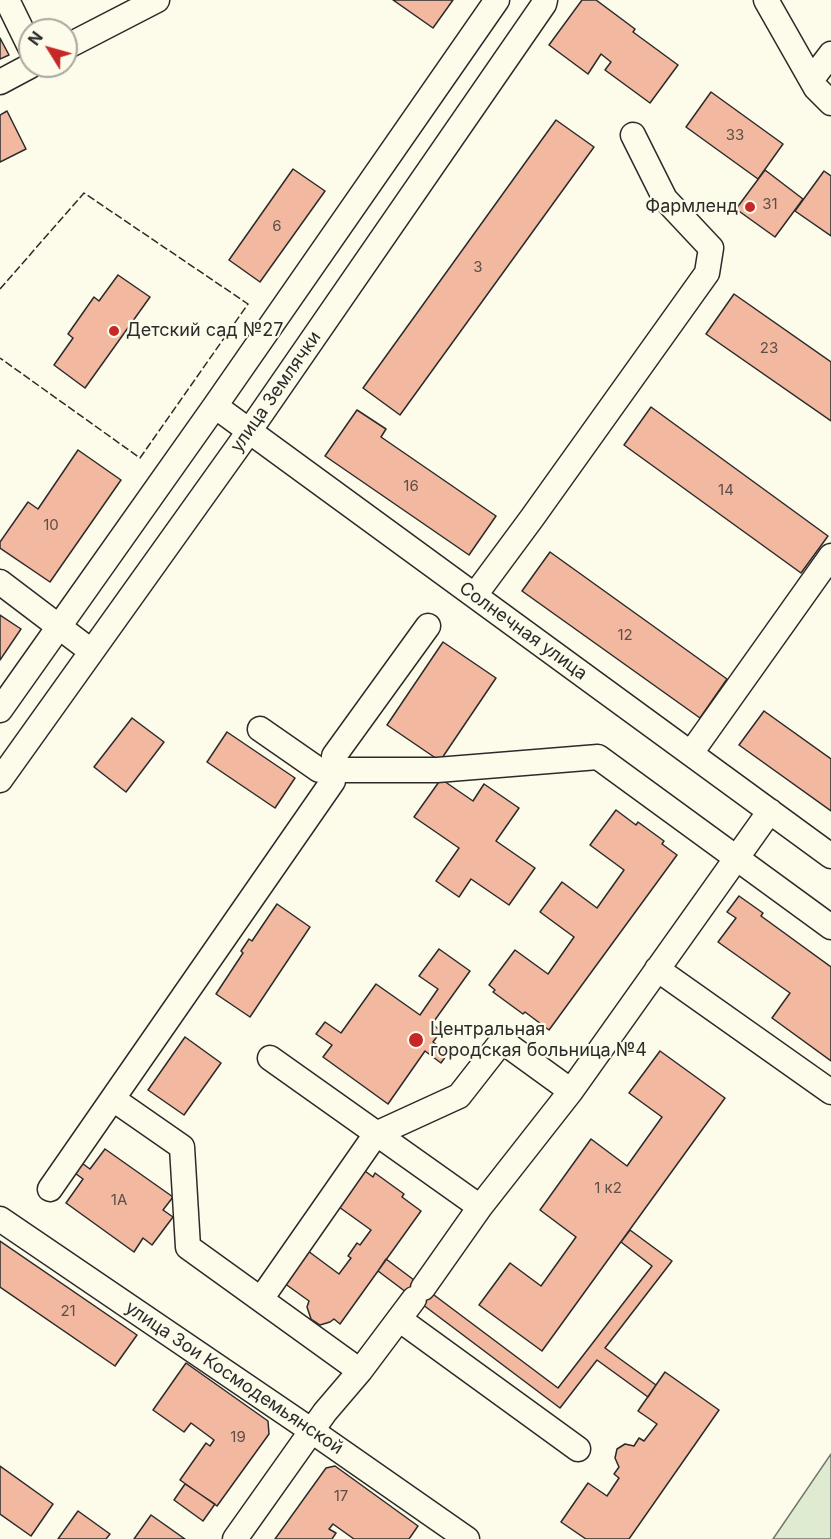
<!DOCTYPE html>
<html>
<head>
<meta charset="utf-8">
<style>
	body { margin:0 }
	#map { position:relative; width:831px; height:1539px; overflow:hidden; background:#fdfbea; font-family:Inter,sans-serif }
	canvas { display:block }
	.north { position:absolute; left:18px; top:18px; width:60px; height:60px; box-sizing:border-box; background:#fdfbea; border:2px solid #a9a89e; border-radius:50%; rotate:307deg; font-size:16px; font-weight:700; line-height:24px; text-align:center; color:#2b2b2b }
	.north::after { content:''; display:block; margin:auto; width:21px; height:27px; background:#c62828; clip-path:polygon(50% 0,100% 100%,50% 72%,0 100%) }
</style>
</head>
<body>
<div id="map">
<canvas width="831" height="1539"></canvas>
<div class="north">N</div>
</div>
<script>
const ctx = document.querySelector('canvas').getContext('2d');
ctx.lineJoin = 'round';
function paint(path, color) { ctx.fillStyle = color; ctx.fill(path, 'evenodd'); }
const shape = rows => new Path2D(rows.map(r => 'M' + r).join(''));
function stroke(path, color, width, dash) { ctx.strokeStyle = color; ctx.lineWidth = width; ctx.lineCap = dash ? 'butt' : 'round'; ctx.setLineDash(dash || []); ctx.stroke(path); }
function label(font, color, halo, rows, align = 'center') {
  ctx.font = font + ' Inter,sans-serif'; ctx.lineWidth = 4.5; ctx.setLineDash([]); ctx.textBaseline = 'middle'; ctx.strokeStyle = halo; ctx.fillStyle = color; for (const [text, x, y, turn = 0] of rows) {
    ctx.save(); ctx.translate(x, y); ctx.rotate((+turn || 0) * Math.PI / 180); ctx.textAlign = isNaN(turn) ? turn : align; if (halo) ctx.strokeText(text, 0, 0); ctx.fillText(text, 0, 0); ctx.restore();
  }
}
const green = shape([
	[831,1454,831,1539,773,1539,831,1454]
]);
const building = shape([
	[393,0,453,0,433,28,393,0],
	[582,0,596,0,635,29,633,32,678,65,650,103,605,70,611,62,601,54,588,74,549,45,582,0],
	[0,38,9,55,0,59,0,38],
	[711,92,783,144,758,179,686,127,711,92],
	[7,111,26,149,0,162,0,115,7,111],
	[556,120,594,147,400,415,363,388,556,120],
	[293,169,325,191,260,282,229,260,293,169],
	[765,170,803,199,775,237,736,209,765,170],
	[824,171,831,176,831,236,795,211,824,171],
	[118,275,150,297,85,388,54,365,73,338,68,334,94,297,99,301,118,275],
	[734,294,831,362,831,421,706,334,734,294],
	[651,407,828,536,801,573,624,445,651,407],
	[357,410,386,429,381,437,496,516,469,555,325,456,357,410],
	[78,450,121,480,50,582,0,548,0,542,28,502,38,509,78,450],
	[550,552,727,679,700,718,522,591,550,552],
	[0,615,21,629,0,660,0,615],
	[443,642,496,678,440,761,387,725,443,642],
	[764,711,831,759,831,811,739,745,764,711],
	[132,718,164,742,126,792,94,767,132,718],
	[227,732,295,778,275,808,207,762,227,732],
	[441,779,473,801,484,784,519,808,496,841,535,868,509,905,471,879,459,897,436,881,459,848,414,817,441,779],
	[616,810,636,825,638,822,664,841,662,844,677,855,549,1030,525,1012,523,1014,493,992,495,990,489,985,515,950,548,974,574,937,540,912,562,882,597,908,624,870,590,845,616,810],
	[739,896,763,913,761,916,831,967,831,1061,772,1018,790,993,718,942,736,918,727,912,739,896],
	[277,904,310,927,250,1017,216,994,243,953,241,951,249,939,252,941,277,904],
	[439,949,470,971,432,1024,441,1031,433,1042,448,1053,441,1063,425,1051,388,1104,323,1057,332,1045,316,1034,325,1022,341,1033,376,984,420,1015,438,989,419,976,439,949],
	[185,1037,221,1063,184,1115,148,1090,185,1037],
	[660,1051,725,1098,542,1351,479,1305,510,1263,541,1286,576,1237,540,1210,591,1139,627,1166,662,1117,629,1093,660,1051],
	[105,1149,173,1197,163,1210,173,1217,152,1245,143,1238,134,1252,66,1203,83,1179,72,1171,79,1161,90,1169,105,1149],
	[365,1171,373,1177,375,1173,404,1194,402,1197,421,1211,340,1324,334,1319,330,1322,320,1325,311,1319,307,1307,309,1301,284,1283,308,1251,339,1274,351,1258,348,1256,357,1243,360,1245,371,1230,339,1207,365,1171],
	[630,1230,672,1261,605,1348,656,1385,648,1397,597,1360,560,1408,378,1271,386,1259,558,1388,652,1266,621,1242,630,1230],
	[0,1241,137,1335,115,1366,0,1287,0,1241],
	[186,1363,268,1421,269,1434,217,1506,180,1480,206,1443,210,1446,214,1440,191,1423,184,1432,153,1410,186,1363],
	[665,1372,719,1410,629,1539,586,1539,561,1522,588,1483,607,1496,619,1478,614,1474,619,1467,615,1458,617,1449,625,1444,634,1446,639,1438,644,1441,657,1424,638,1411,665,1372],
	[0,1466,53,1504,31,1536,0,1514,0,1466],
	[335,1466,418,1526,409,1539,354,1539,333,1524,329,1529,336,1533,332,1539,275,1539,326,1468,335,1466],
	[185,1484,215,1504,203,1521,174,1500,185,1484],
	[78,1511,110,1534,106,1539,58,1539,78,1511],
	[151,1515,185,1539,134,1539,151,1515]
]);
const minor = shape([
	[7,0,30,47],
	[766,0,816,88,831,103],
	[66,47,157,0],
	[812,79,831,54],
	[0,82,30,66],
	[215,406,831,856],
	[0,582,91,651],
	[475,595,532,518,707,273,711,248,665,199,633,135],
	[0,710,215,406,497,0],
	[260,729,319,770,437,770,598,757,831,927],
	[691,753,831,556],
	[0,780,250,430,544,4,545,0],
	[657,969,831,1092],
	[270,1058,480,1207],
	[113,1099,182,1147,188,1247,360,1371],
	[50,1189,333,781,334,756,428,626],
	[0,1219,312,1431,467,1539],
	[423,1288,480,1207,571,1091,770,811],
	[261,1299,376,1134,459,1096,502,1041,571,1091],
	[399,1319,578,1449],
	[235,1539,325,1412,360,1371,414,1299]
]);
const fence = shape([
	[0,289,84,193,248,304,140,458,0,358]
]);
const markers = [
	[750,207,6,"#c62828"],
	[114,331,6,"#c62828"],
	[416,1040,8,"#c62828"]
];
const numberNames = [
	["33",735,135],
	["31",770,204],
	["6",277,226],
	["3",478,267],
	["23",769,348],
	["16",411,486],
	["14",726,490],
	["10",51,525],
	["12",625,635],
	["1 к2",608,1188],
	["1А",119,1200],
	["21",68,1311],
	["19",238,1437],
	["17",341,1496]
];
const poiNames = [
	["Фармленд",738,207,"right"],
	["Детский сад №27",126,331],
	["Центральная",430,1030],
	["городская больница №4",430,1051]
];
const streetNames = [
	["улица Землячки",276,392,-55],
	["Солнечная улица",523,631,36],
	["улица Зои Космодемьянской",234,1378,34]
];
paint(green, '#deebd1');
stroke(green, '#74746e', 1.5);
paint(building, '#f2b8a0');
stroke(building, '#2b2b2b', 1.5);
stroke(minor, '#2b2b2b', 27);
stroke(minor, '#fdfbea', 24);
stroke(fence, '#2b2b2b', 1.5, [8, 3]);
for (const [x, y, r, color] of markers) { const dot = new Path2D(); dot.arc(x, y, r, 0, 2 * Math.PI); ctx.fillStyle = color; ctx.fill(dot); stroke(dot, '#fdfbea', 2); }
label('15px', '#5d4e48', null, numberNames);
label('18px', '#2b2b2b', '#fdfbea', poiNames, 'left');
label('18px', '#2b2b2b', '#fdfbea', streetNames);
</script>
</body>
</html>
